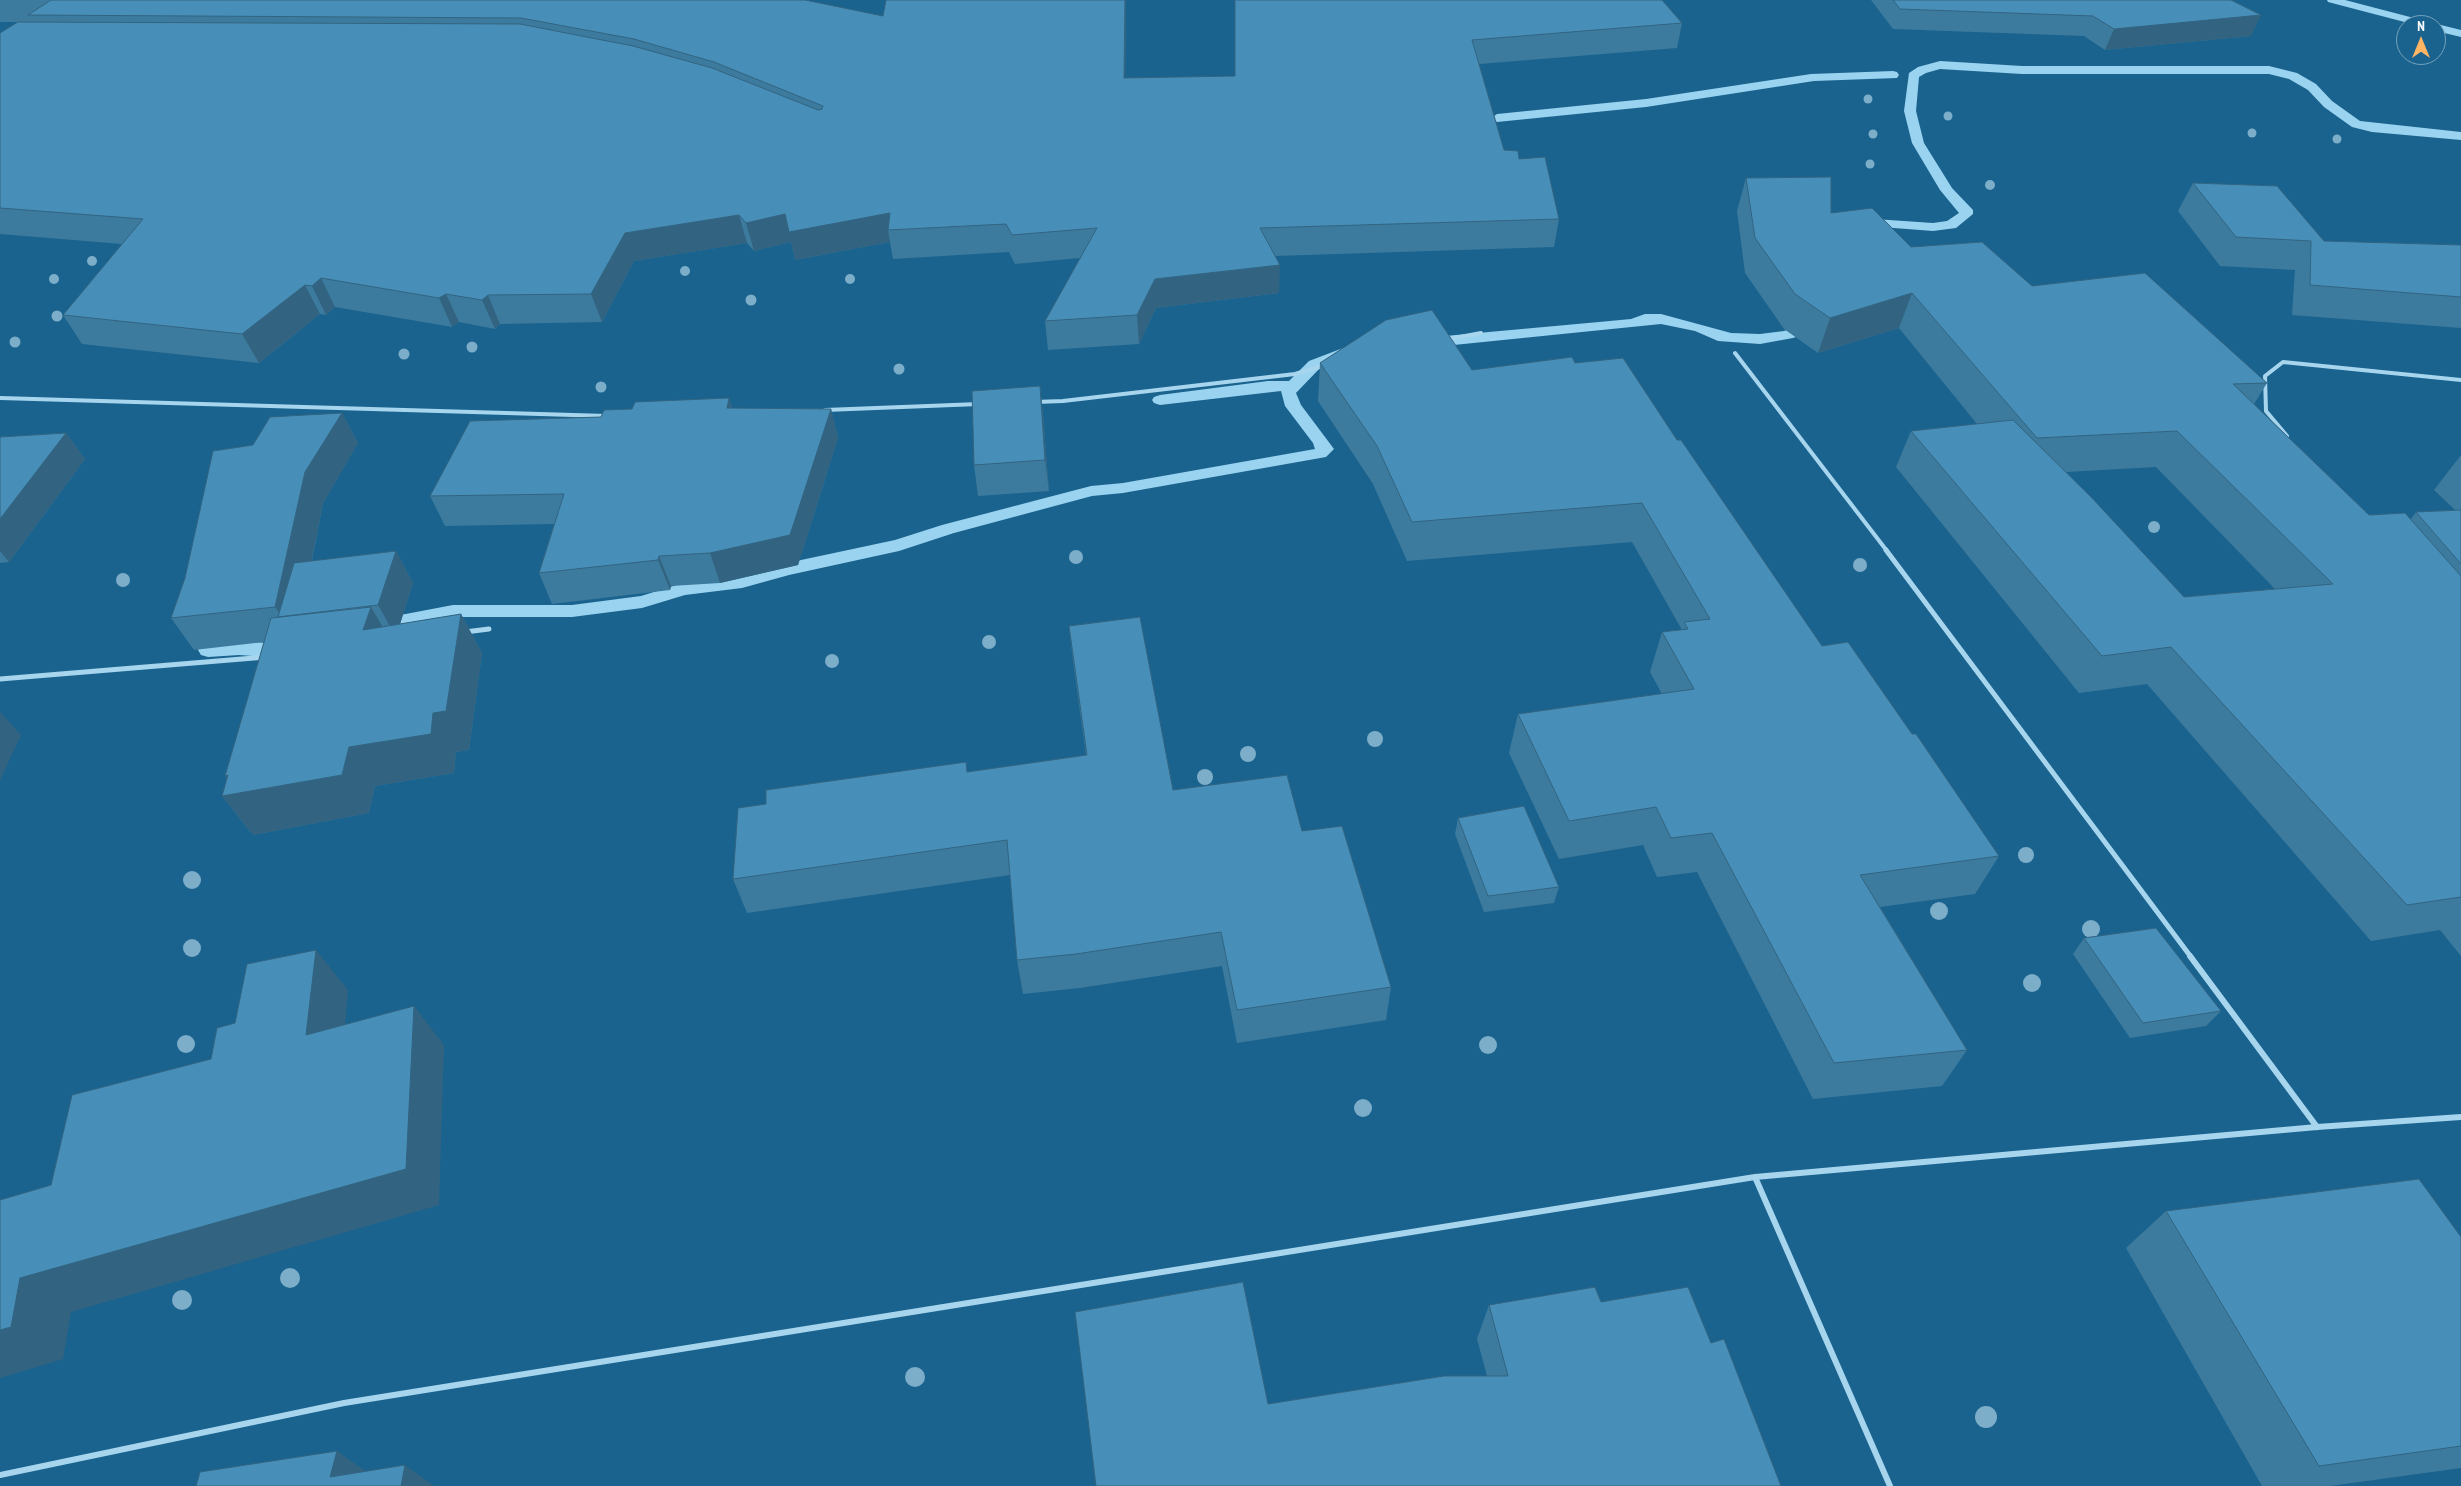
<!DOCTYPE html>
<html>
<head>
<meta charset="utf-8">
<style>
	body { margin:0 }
	#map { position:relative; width:2461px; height:1486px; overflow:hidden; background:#1a638e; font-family:"PT Sans Narrow",sans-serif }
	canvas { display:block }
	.north { position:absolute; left:2396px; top:15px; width:50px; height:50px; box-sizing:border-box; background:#1a638e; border:1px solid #76a1bb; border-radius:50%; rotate:0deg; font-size:14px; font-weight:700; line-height:20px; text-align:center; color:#fff }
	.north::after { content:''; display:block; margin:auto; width:18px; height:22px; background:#ffb564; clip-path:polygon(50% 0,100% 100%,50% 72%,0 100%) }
</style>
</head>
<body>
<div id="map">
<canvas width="2461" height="1486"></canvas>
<div class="north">N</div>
</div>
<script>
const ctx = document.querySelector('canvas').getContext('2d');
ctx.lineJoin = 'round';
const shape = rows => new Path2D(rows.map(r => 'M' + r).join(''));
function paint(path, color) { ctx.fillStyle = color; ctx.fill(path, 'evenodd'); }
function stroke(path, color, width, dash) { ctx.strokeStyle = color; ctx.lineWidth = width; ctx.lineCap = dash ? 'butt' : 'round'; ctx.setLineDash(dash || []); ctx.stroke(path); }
const stream = shape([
	[2327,0,2345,0,2433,23,2461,30,2461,37,2436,31,2436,25,2416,25,2328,2,2327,0],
	[1940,61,2022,66,2269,66,2297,73,2316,84,2332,101,2360,121,2461,132,2461,140,2372,132,2352,127,2324,107,2308,90,2289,79,2269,74,2022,74,1940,69,1926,73,1919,77,1916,111,1924,143,1952,188,1973,210,1973,214,1956,228,1933,231,1855,225,1853,222,1860,218,1933,223,1947,221,1959,213,1940,190,1912,143,1904,111,1909,73,1918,67,1940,61],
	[1893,71,1897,72,1899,75,1897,78,1814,81,1646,107,1497,122,1491,118,1497,114,1646,99,1811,74,1893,71],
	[1645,314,1661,314,1731,333,1760,334,1784,331,1819,319,1827,324,1824,327,1793,338,1760,344,1718,341,1695,331,1661,324,1434,347,1426,342,1434,337,1599,322,1631,319,1645,314],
	[1351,345,1359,350,1357,353,1321,367,1296,393,1301,405,1334,449,1326,457,1123,493,1092,496,954,533,899,551,789,575,742,588,685,595,642,608,572,617,453,617,374,634,367,632,364,627,367,622,374,620,453,605,572,605,641,596,683,583,741,576,787,563,895,540,942,525,1091,486,1123,483,1315,449,1313,443,1285,406,1281,391,1160,405,1154,403,1152,400,1154,397,1160,395,1268,381,1289,381,1309,361,1351,345],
	[289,640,296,642,299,647,296,652,268,657,239,655,208,657,201,655,198,650,201,645,208,643,239,641,268,643,289,640]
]);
const minorFar2 = shape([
	[1444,340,1481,333],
	[1735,353,1887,551],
	[0,398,607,416],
	[1035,402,1063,401,1295,374,1326,365],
	[825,410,979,404],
	[2287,436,2266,411,2265,376,2283,362,2461,380]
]);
const minorFar1 = shape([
	[1886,550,2191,957],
	[465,632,489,629],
	[0,679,266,657]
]);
const minor = shape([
	[2190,956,2317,1127],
	[1755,1177,1890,1486],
	[0,1475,344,1403,1755,1177,2317,1127,2461,1117]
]);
const trees = [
	[1868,99,4.5],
	[1948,116,4.5],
	[2252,133,4.5],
	[1873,134,4.5],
	[2337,139,4.5],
	[1870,164,4.5],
	[1990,185,5],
	[92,261,5],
	[685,271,5],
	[54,279,5],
	[850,279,5],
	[751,300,5.5],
	[57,316,5.5],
	[15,342,5.5],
	[472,347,5.5],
	[404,354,5.5],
	[899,369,5.5],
	[601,387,5.5],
	[2154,527,6],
	[1076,557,7],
	[1860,565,7],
	[123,580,7],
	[989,642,7],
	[832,661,7],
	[1375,739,8],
	[1248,754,8],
	[1205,777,8],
	[2026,855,8],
	[192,880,9],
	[1939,911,9],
	[2091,929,9],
	[192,948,9],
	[2032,983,9],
	[186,1044,9],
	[1488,1045,9],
	[1363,1108,9],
	[290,1278,10],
	[182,1300,10],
	[915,1377,10],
	[1986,1417,11]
];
const wall = shape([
	[0,0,805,0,883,16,1126,0,1125,78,1235,76,1235,0,1682,23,1677,48,1479,64,1504,150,1519,159,1559,219,1554,247,1275,256,1279,293,1156,308,1139,344,1048,350,1045,321,1080,258,1015,264,1009,252,893,259,890,242,795,260,791,242,754,251,747,243,634,261,602,322,500,324,495,329,459,322,452,327,335,307,326,315,320,314,259,363,82,344,63,315,122,244,0,234,0,33,17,22,0,22],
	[1871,0,2231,0,2251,36,2105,50,2084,36,1893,29],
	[1746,178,1831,213,1911,247,2032,286,2267,383,2254,404,2369,515,2411,519,2416,512,2455,510,2434,490,2461,455,2461,956,2440,930,2371,941,2147,684,2079,693,1896,467,1911,431,1977,424,1899,328,1818,353,1784,329,1745,273,1737,211],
	[2156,467,2275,589,2184,597,2066,472],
	[2193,183,2324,241,2461,245,2461,328,2292,315,2295,270,2220,266,2178,211],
	[1320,363,1472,370,1575,363,1677,440,1822,646,1912,734,1999,856,1975,894,1880,907,1967,1050,1942,1086,1813,1099,1697,872,1657,877,1643,845,1559,859,1509,753,1518,714,1662,694,1650,672,1662,632,1682,630,1632,542,1407,561,1373,484,1318,401],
	[1040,386,1043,416,1049,491,978,496,974,465],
	[729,398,732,408,831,409,838,438,798,565,720,583,671,586,670,590,552,604,539,573,554,524,445,526,430,496,632,409],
	[342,413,358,443,323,503,312,561,396,551,413,583,400,624,461,614,482,653,469,750,456,752,454,773,375,786,369,813,253,835,222,796,227,779,225,776,264,642,194,650,171,618,253,445],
	[66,433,85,459,9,562,0,563,0,437],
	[1069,626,1173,790,1302,831,1391,987,1386,1020,1237,1043,1222,966,1080,988,1023,994,1017,960,1010,875,747,913,733,879,766,804,968,772,1086,755,1073,661],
	[1458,818,1559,887,1554,903,1484,912,1455,834],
	[2084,938,2221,1011,2206,1026,2130,1038,2073,954],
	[2166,1211,2461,1237,2461,1468,2330,1486,2262,1486,2126,1248],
	[1601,1302,1711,1343,1781,1486,1268,1404,1487,1376,1477,1339,1489,1305]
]);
const shadedWall = shape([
	[1125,0,1126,0,1125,104,1124,78],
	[2261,15,2251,36,2105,50,2114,29],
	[890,213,888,230,890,242,795,260,791,242,754,251,746,223,785,214],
	[739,215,747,243,634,261,602,322,591,294,625,233],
	[1280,265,1279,293,1156,308,1139,344,1137,315,1155,279],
	[321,278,335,307,326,315,312,286],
	[305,285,320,314,259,363,242,334],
	[1912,293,1899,328,1818,353,1830,318],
	[446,294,459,322,452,327,439,298],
	[488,295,500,324,495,329,482,300],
	[1040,386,1043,416,1049,491,1045,460],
	[729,398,738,428,727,408],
	[831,409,838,438,798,565,720,583,710,553],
	[342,413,358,443,323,503,301,615,282,617,275,607,305,472],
	[66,433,85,459,9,562,0,551,0,519],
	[396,551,413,583,396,637,378,605],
	[659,556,671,586,670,590,658,560],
	[371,607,394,646,363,630],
	[461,614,482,653,469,750,456,752,454,773,375,786,369,813,253,835,222,796,238,793,225,776,349,747,433,713],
	[0,712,21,735,0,780],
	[316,950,348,990,341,1073,306,1035],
	[414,1006,444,1045,439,1205,71,1312,63,1359,0,1378,0,1330,20,1278],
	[337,1451,378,1480,330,1477],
	[405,1465,434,1486,401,1486]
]);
const building = shape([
	[51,0,805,0,883,16,886,0,1125,0,1124,78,1235,76,1235,0,1662,0,1682,23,1472,40,1504,150,1518,151,1519,159,1545,157,1559,219,1260,228,1280,265,1155,279,1137,315,1045,321,1097,228,1012,235,1006,224,888,230,890,213,789,232,785,214,746,223,739,215,625,233,591,294,488,295,482,300,446,294,439,298,321,278,312,286,305,285,242,334,63,315,143,219,0,208,0,33,18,22,520,24,633,46,712,68,818,110,822,109,823,106,714,62,634,39,521,18,28,15,51,0],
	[1893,0,2231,0,2261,15,2114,29,2093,16,1900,9,1893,0],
	[1831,177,1831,213,1872,208,1911,247,1982,242,2032,286,2145,273,2267,383,2233,384,2369,515,2405,513,2461,576,2461,897,2407,905,2171,647,2102,656,1911,431,2013,420,2092,498,2184,597,2333,584,2177,431,2037,438,1912,293,1830,318,1795,294,1755,238,1746,178,1831,177],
	[2193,183,2277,186,2324,241,2461,245,2461,297,2310,285,2311,241,2236,237,2193,183],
	[1432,310,1472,370,1572,357,1575,363,1623,358,1677,440,1681,440,1822,646,1848,642,1912,734,1916,734,1999,856,1860,875,1967,1050,1834,1063,1712,833,1671,838,1656,807,1569,821,1518,714,1694,689,1662,632,1688,629,1684,622,1710,619,1642,503,1412,522,1377,446,1320,363,1386,320,1432,310],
	[1040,386,1045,460,974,465,972,391,1040,386],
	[729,398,727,408,831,409,790,535,710,553,659,556,658,560,539,573,564,494,430,496,470,421,601,417,604,410,632,409,635,402,729,398],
	[342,413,305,472,275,607,171,618,185,578,213,451,253,445,270,417,342,413],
	[66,433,0,519,0,437,66,433],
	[2461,510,2461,564,2416,512,2461,510],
	[396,551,378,605,278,617,294,563,396,551],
	[371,607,363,630,461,614,446,711,433,713,431,734,349,747,342,775,222,796,228,775,225,776,271,618,371,607],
	[1140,617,1173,790,1287,775,1302,831,1342,826,1391,987,1237,1010,1221,932,1076,954,1017,960,1007,840,733,879,738,808,766,804,766,790,966,762,967,772,1087,755,1069,626,1140,617],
	[1524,806,1559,887,1488,896,1458,818,1524,806],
	[2156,928,2221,1011,2143,1023,2084,938,2156,928],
	[316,950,306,1035,414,1006,406,1169,20,1278,11,1327,0,1330,0,1200,51,1185,72,1095,211,1059,217,1028,235,1023,247,964,316,950],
	[2419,1179,2461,1237,2461,1446,2319,1466,2166,1211,2419,1179],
	[1243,1282,1268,1404,1444,1376,1508,1376,1489,1305,1595,1287,1601,1302,1688,1287,1711,1343,1724,1339,1781,1486,1096,1486,1075,1312,1243,1282],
	[337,1451,330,1477,405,1465,401,1486,196,1486,200,1472,337,1451]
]);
paint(stream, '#9ad3f0');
stroke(minorFar2, '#a7d5ee', 4);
stroke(minorFar1, '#a7d5ee', 5);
stroke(minor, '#a7d5ee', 6);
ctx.fillStyle = '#7cadc9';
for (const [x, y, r] of trees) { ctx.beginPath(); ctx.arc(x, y, r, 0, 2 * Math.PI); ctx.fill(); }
paint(wall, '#3d7b9e');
paint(shadedWall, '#326481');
paint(building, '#478fb8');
stroke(building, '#326481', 1);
</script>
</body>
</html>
